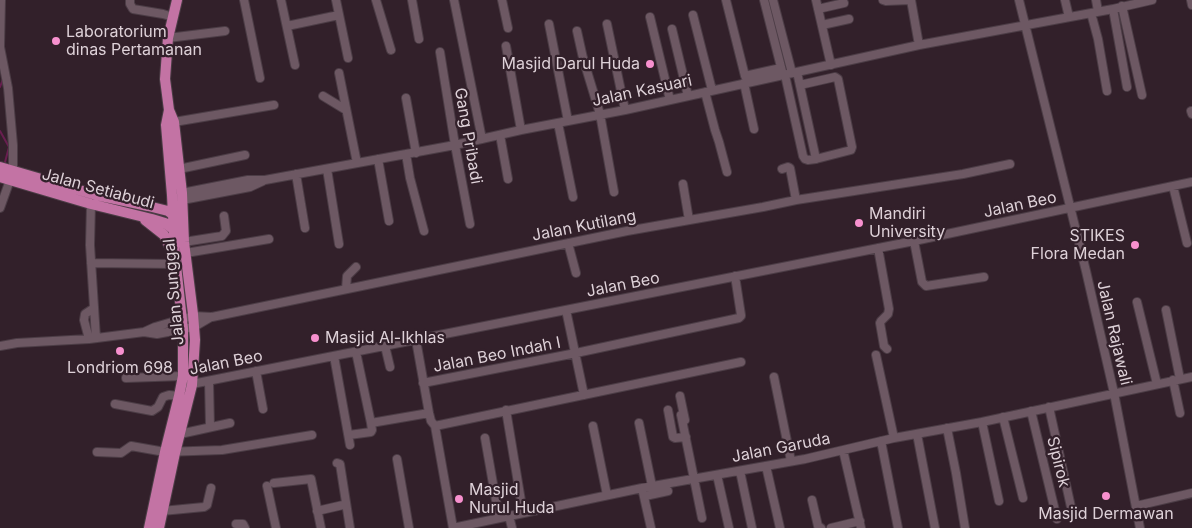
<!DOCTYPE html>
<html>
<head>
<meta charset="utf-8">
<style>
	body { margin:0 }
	canvas { display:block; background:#32202a }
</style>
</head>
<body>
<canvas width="1192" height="528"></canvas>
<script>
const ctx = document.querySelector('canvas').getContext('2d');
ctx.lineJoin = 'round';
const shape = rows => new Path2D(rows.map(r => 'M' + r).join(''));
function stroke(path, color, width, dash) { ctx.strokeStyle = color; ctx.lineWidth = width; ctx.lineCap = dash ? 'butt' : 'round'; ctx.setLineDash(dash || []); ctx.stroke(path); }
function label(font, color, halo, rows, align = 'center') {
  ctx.font = font + ' Inter,sans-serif'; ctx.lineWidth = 4.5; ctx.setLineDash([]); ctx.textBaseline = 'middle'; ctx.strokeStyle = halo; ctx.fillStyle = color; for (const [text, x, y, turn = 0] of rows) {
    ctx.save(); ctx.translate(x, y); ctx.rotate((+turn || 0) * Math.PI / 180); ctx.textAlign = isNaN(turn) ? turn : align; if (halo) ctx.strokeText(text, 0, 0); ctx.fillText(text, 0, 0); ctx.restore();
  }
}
const stream = shape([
	[0,87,3,79],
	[0,131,9,147,4,166]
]);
const minor = shape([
	[1,0,0,47,8,88,13,145,13,170],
	[130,0,130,4,133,9,163,14,173,17],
	[244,0,260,78],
	[281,0,295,65],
	[336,0,348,58],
	[376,0,391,50],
	[412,0,419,39],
	[454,0,482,139],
	[502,0,508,28],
	[726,0,745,76,781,68],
	[764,0,782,71],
	[773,0,792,73],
	[816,0,831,65],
	[883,0,886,1,911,0,919,45],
	[1019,0,1086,271,1114,393,1140,528],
	[1065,0,1069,17],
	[1096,0,1098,11],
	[1191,0,1192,5],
	[1122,6,1142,95],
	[818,9,844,3],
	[1113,9,1127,87],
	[1091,13,1098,39,1107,91],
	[693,15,712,90],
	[650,17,670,100],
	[549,24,568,121],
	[607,24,625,110],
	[822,25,849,19],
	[287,26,339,15],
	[672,29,688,96],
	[577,31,583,58,600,114,614,192],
	[168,38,225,31],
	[506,46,521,130],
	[440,52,455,145,470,224],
	[797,72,816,159],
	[339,73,357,163],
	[785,75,803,156,805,159,808,160,816,159,851,150,852,147,838,79,835,77,800,85],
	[744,83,754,129],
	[705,92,715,130,719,142,727,172],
	[323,96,346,110],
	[406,98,416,153],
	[1191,111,1192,114],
	[174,122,274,105],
	[558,123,573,197],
	[500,135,508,179],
	[406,154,410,178,424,231],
	[378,159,389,221],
	[179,169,245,155],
	[327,169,339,244],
	[782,169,788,167,790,168,796,200],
	[296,174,305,228],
	[683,184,689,220],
	[1173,186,1187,243],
	[172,195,248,180,265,180,455,145,521,130,625,110,919,45,1113,9,1152,0],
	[177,201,250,187,263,181],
	[91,204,90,245,96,338],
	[0,208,10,180],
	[914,241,922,282,926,286,984,277],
	[184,242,222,236,226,231,224,216],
	[568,243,576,273],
	[878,248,889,309,888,314,881,321,880,323,884,346,887,349],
	[186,253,269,239],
	[91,263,175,264],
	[346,289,347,276,356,267],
	[1137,302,1157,384],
	[566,310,584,395],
	[1166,310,1180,379],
	[144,332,155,327,182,319,193,316,212,317,627,231,763,207,796,200,963,174,1010,164],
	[89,339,84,320,85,314,94,308],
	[416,340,429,413,431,421,435,426,453,528,642,488,805,459,894,438,982,422,1192,377],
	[0,346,17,343,89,339,144,332,157,334,194,327,211,317],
	[385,346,390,367],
	[356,352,371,423],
	[876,355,894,438],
	[334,356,350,445],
	[256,371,263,409],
	[774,377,791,461],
	[126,378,183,376],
	[1173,380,1180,413],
	[209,381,210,427],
	[423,383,576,353,739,318,741,316,741,315,735,276],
	[187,385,914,241,1192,182],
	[680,396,685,420],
	[115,404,152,411,158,407,163,397,169,395,179,396],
	[1049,407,1071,507],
	[506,410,523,513],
	[668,410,673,437,675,438,686,437],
	[1031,411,1057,519],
	[681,415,702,518],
	[1003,417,1023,498],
	[982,422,999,501],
	[639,423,652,486],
	[435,426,741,362],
	[593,426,607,495],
	[947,428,956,473,965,528],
	[180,434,230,423],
	[917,434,935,528],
	[349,435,371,432,372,430,371,423,429,413],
	[485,438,499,518],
	[881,441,898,528],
	[843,450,861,528],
	[97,452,121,453,131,446,165,452,222,450,312,435],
	[397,459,409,528],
	[337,463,340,464,350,528],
	[766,466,780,528],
	[740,471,752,528],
	[717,475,729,528],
	[274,483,311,479,321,528],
	[267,486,276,528],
	[642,488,651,528],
	[645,496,668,491],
	[812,500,818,526,821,528],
	[1136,506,1192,493],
	[162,511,204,507,207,505,211,488],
	[317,511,343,505],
	[509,516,512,528],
	[236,524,243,524,245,528],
	[831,528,860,521]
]);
const major = shape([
	[0,167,96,195,148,206,168,211,176,217],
	[0,177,91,204,152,219,165,223,177,232],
	[145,220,164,235,172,251],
	[149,528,165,452,179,396,183,376,183,329,175,256,172,195,166,125,169,110],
	[159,528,175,453,192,385,195,340,193,314,184,242,182,193,174,122,169,110,165,79,168,38,177,0]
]);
const markers = [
	[56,41,5,"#f790ce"],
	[650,64,5,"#f790ce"],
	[859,223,5,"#f790ce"],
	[1135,245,5,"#f790ce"],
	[315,338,5,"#f790ce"],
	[120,351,5,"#f790ce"],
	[1106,496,5,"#f790ce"],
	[459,499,5,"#f790ce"]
];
const poiNames = [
	["Laboratorium",66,32],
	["dinas Pertamanan",66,50],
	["Masjid Darul Huda",640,64,"right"],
	["Mandiri",869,214],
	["University",869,232],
	["STIKES",1125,236,"right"],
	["Flora Medan",1125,254,"right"],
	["Masjid Al-Ikhlas",325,338],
	["Londriom 698",120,368,"center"],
	["Masjid",469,490],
	["Nurul Huda",469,508],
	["Masjid Dermawan",1106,514,"center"]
];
const streetNames = [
	["Jalan Kasuari",642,91,-12],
	["Gang Pribadi",468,136,80],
	["Jalan Setiabudi",98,189,15],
	["Jalan Beo",1020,205,-12],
	["Jalan Kutilang",584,226,-11],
	["Jalan Beo",623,285,-11],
	["Jalan Sunggal",174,292,-95],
	["Jalan Rajawali",1114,333,77],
	["Jalan Beo Indah I",497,355,-11],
	["Jalan Beo",226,363,-11],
	["Jalan Garuda",781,448,-11],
	["Sipirok",1058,462,76]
];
stroke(stream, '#691e50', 2);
stroke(minor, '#4c3d46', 10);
stroke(major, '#4c3d46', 12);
stroke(minor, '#6d5863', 8);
stroke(major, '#c373a4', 10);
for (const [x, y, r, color] of markers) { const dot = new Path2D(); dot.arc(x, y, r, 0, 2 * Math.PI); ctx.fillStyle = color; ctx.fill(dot); stroke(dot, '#32202a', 2); }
label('16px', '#ded1d8', '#32202a', poiNames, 'left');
label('16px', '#ded1d8', '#32202a', streetNames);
</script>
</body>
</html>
